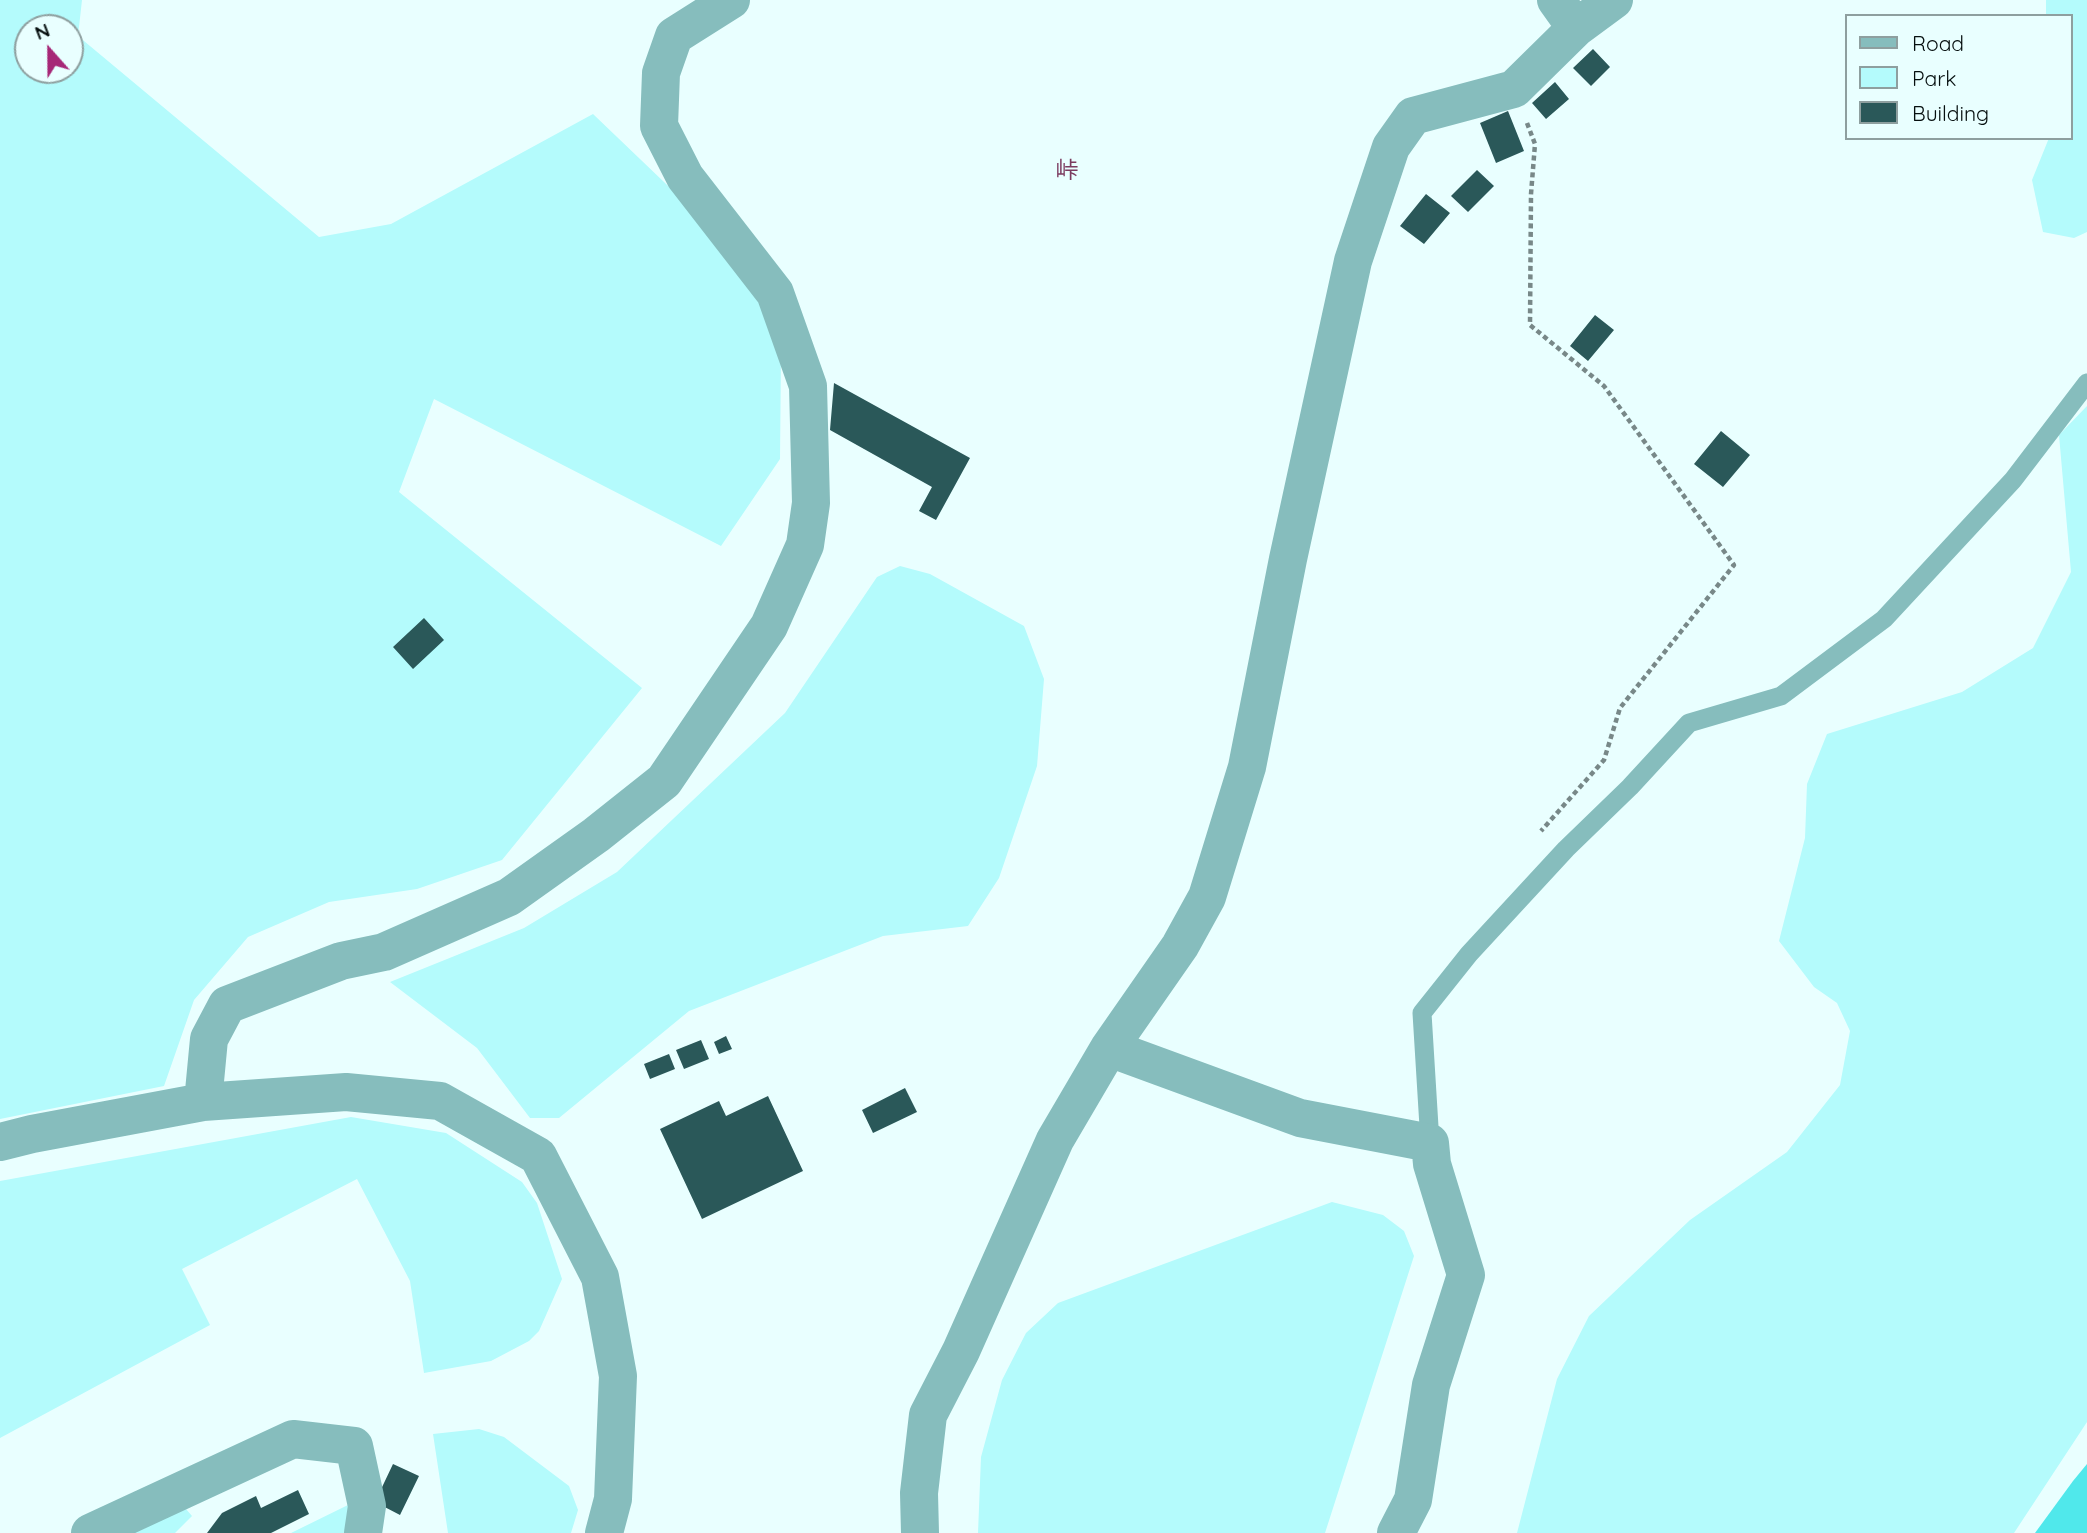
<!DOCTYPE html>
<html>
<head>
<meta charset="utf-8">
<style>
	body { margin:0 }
	#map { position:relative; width:2087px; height:1533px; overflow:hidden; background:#e9ffff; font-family:Quicksand,sans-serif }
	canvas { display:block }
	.legend { position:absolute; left:1845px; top:14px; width:228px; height:126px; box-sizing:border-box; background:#e9ffff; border:2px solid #8e9f9f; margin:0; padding:9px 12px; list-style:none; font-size:21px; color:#060f0f }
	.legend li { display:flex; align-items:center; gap:14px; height:35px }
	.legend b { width:35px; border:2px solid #8e9f9f }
	.north { position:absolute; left:14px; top:14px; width:70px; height:70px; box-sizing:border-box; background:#e9ffff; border:2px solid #8e9f9f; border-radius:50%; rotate:339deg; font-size:19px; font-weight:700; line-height:28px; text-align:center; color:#060f0f }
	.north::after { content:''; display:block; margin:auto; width:24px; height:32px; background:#a62777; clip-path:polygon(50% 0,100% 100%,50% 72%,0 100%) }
</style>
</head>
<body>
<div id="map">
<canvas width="2087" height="1533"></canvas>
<ul class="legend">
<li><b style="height:9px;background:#86bdbd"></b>Road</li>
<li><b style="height:19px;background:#b4fbfc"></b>Park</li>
<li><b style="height:19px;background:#2a5859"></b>Building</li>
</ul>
<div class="north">N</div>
</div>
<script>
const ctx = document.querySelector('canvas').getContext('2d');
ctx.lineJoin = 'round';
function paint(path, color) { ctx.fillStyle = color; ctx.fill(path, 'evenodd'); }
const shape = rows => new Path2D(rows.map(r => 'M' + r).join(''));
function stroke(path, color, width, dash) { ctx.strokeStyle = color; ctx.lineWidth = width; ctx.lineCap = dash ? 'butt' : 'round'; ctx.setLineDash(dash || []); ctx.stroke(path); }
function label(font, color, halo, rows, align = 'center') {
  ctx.font = font + ' Quicksand,"Noto Sans JP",sans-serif'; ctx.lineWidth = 7; ctx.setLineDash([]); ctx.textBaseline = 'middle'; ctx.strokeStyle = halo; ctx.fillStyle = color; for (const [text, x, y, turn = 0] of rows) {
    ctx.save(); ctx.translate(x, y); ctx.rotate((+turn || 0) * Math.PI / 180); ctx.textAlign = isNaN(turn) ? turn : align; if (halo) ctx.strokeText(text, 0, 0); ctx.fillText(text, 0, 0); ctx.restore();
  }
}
const green = shape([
	[0,0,82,0,78,36,319,237,391,224,593,114,735,250,781,348,780,459,721,546,434,399,399,492,642,688,502,860,417,889,329,902,248,937,194,1000,164,1086,0,1119],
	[28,28,70,28,70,70,28,70],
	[2046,0,2087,0,2087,232,2074,238,2043,232,2032,180,2049,138,2071,138,2071,16,2046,16],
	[2087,406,2087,1422,2014,1533,1517,1533,1557,1379,1589,1316,1690,1220,1787,1152,1840,1085,1850,1031,1837,1003,1814,987,1779,941,1805,838,1807,784,1827,734,1962,692,2033,648,2071,572,2059,435],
	[900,566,930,574,1024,626,1044,679,1037,766,999,878,968,926,883,936,689,1011,559,1118,530,1118,477,1048,390,982,524,928,617,872,785,713,877,577],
	[351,1117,446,1133,522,1182,537,1203,562,1279,539,1331,529,1341,491,1361,424,1373,410,1281,357,1179,182,1269,210,1325,0,1438,0,1181],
	[1332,1202,1383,1215,1404,1231,1414,1256,1325,1533,978,1533,981,1457,1002,1380,1026,1333,1058,1303],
	[479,1429,504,1437,569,1486,578,1510,571,1533,448,1533,433,1434],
	[348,1505,351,1533,291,1533],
	[186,1509,192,1516,175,1533,122,1533]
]);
const water = shape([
	[2087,1464,2087,1533,2035,1533,2073,1481]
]);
const building = shape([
	[1593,49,1610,67,1591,86,1573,68],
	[1555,82,1569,99,1546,119,1532,103],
	[1508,111,1524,151,1496,163,1480,123],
	[1477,170,1494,186,1468,212,1451,196],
	[1426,194,1450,213,1424,244,1400,226],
	[1595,315,1614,330,1588,361,1570,346],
	[834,383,970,458,936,520,919,511,932,487,830,430],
	[1721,431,1750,455,1723,487,1694,464],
	[424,618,444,640,413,669,393,647],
	[726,1036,732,1049,719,1054,714,1042],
	[701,1040,709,1059,684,1069,676,1050],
	[669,1054,675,1069,650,1079,644,1064],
	[905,1088,917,1112,873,1133,862,1110],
	[768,1096,803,1171,702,1219,660,1129,719,1101,726,1116],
	[393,1464,419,1476,400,1515,375,1502],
	[298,1490,309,1514,271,1533,207,1533,222,1513,256,1496,261,1508]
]);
const path = shape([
	[1527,123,1535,144,1531,194,1530,325,1604,386,1734,565,1620,708,1604,760,1541,831]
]);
const lane = shape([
	[1430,1143,1422,1013,1469,954,1566,849,1630,787,1689,723,1781,696,1884,619,2013,480,2087,383]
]);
const street = shape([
	[1556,0,1576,28],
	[1109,1048,1300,1118,1430,1143,1432,1164,1466,1275,1431,1385,1413,1500,1396,1533],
	[203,1102,209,1039,227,1005,341,961,384,952,509,897,596,835,664,781,769,626,805,545,811,503,808,386,775,293,685,177,659,126,661,73,674,36,731,0],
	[0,1142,32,1134,203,1102,346,1092,440,1101,538,1156,600,1277,618,1376,613,1499,604,1533],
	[90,1533,293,1439,354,1446,367,1506,363,1533],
	[920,1533,919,1493,928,1415,961,1351,1055,1140,1109,1048,1180,946,1207,897,1247,767,1288,559,1353,261,1391,147,1413,116,1514,89,1576,28,1614,0]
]);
const neighbourhoodNames = [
	["峠",1067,171]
];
paint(green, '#b4fbfc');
paint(water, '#50e8eb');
paint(building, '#2a5859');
stroke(path, '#788888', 4.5, [5, 3.5]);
stroke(lane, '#86bdbd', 19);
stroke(street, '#86bdbd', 38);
label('23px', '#7b3b5f', '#e9ffff', neighbourhoodNames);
</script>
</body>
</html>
